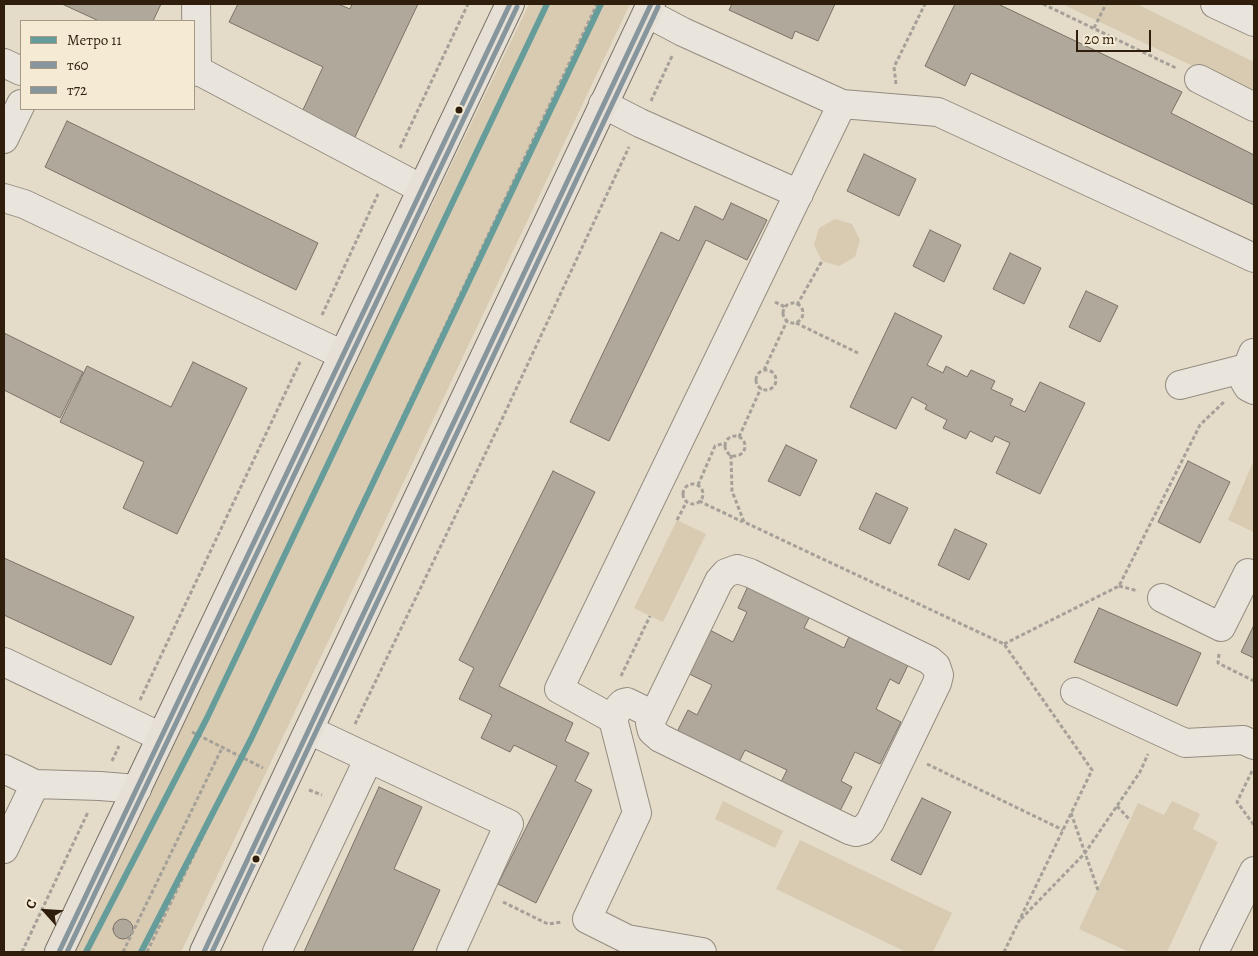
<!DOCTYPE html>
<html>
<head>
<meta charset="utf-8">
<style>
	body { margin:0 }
	#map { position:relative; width:1258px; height:956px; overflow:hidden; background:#e4dbc9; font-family:Alegreya,serif }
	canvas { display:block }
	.frame { position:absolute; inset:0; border:5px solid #2e1e0b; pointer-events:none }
	.legend { position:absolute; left:20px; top:20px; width:175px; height:90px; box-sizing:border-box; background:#f5ead4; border:1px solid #a59884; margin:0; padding:6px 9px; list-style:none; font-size:15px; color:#2e1e0b }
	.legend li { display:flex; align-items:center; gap:10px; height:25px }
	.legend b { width:25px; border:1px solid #a59884 }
	.north { position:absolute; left:20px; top:886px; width:50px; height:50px; -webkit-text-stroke:4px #f5ead4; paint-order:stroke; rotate:296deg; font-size:14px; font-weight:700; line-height:20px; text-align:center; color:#2e1e0b }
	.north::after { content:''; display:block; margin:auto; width:18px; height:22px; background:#2e1e0b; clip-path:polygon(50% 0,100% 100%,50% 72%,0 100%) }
	.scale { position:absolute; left:1076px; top:30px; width:75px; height:22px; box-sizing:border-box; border:2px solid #2e1e0b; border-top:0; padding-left:6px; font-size:15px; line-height:18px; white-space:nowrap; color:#2e1e0b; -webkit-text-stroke:4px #f5ead4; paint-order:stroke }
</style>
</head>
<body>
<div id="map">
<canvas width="1258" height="956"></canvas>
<div class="frame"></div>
<ul class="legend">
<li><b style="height:6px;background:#669d9a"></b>Метро 11</li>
<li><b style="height:6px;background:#87969d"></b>т60</li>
<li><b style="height:6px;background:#87969d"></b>т72</li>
</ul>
<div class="north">С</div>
<div class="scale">20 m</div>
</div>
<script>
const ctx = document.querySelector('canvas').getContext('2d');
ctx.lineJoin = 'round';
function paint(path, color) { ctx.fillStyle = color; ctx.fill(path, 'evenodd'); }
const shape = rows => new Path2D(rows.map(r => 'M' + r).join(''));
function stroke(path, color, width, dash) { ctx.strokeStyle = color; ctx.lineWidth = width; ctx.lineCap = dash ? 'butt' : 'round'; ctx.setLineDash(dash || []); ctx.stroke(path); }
const green = shape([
	[529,4,630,4,181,952,71,952],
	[1062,4,1137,4,1254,62,1254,95],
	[835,219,852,224,860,240,855,257,839,266,822,261,814,245,819,228],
	[1254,460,1254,532,1228,520],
	[677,520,706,534,663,622,634,608],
	[723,801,783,831,775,848,715,819],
	[1172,801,1200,814,1193,829,1218,842,1167,952,1129,952,1079,929,1138,803,1164,815],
	[800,840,952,913,933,952,906,952,776,889]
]);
const building = shape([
	[62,4,161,4,153,21,99,21,62,4],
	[238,4,338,4,350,9,352,4,418,4,354,139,301,114,323,67,229,22,238,4],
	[732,4,835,4,818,41,795,31,792,39,729,10,732,4],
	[955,4,998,4,1182,92,1171,113,1254,155,1254,205,971,73,965,86,925,66,955,4],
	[67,121,318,243,296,290,45,167,67,121],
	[864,154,916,179,899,216,847,191,864,154],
	[731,203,767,220,747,260,706,240,609,441,570,422,661,232,679,241,695,206,723,220,731,203],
	[930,230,961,245,944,282,913,266,930,230],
	[1010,253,1041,268,1024,304,993,289,1010,253],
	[1086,291,1118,306,1100,342,1069,327,1086,291],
	[895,313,942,336,927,365,943,373,946,366,967,377,971,370,995,381,991,389,1013,399,1010,405,1025,412,1040,382,1085,403,1040,494,996,473,1010,443,995,436,992,442,970,431,966,439,943,428,947,420,925,409,927,405,912,397,896,429,850,407,895,313],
	[4,333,83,372,60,418,4,390,4,333],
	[193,362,247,388,177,534,123,508,144,462,60,422,87,366,171,407,193,362],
	[786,445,817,460,800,496,768,481,786,445],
	[1188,461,1230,482,1200,543,1158,522,1188,461],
	[553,471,595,492,499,686,573,723,565,741,589,753,575,781,592,790,536,903,498,884,557,766,514,745,510,752,481,738,492,715,459,699,474,668,459,660,553,471],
	[876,493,908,508,890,544,859,529,876,493],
	[955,529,987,544,969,580,938,565,955,529],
	[4,558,134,617,111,665,4,615,4,558],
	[749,584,811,614,804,628,844,648,851,632,910,661,899,684,890,679,876,709,901,722,880,764,855,752,841,781,852,787,840,811,781,782,787,770,745,750,739,762,677,732,688,710,697,715,712,685,681,670,702,626,733,642,747,612,738,608,749,584],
	[1099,608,1201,653,1177,706,1074,662,1099,608],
	[1254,625,1254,658,1241,652,1254,625],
	[379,787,422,807,394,869,440,890,412,952,304,952,379,787],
	[922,798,951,812,921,875,891,860,922,798],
	'113 929a10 10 0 1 1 20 0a10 10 0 1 1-20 0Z'
]);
const path = shape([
	[1043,4,1176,68],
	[1094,28,1106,4],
	[896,84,894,67,925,4],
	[651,101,673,54],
	[400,148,468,4],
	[775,302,785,307],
	'783 313a10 10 0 1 1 20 0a10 10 0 1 1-20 0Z',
	[797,305,822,261],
	[322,315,378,194],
	[796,323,858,353],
	'756 380a10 10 0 1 1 20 0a10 10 0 1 1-20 0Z',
	[764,370,787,321],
	'725 446a10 10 0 1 1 20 0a10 10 0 1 1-20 0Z',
	[739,437,761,388],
	[731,455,732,491,744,522,1004,644,1092,770,1004,952],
	'683 494a10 10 0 1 1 20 0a10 10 0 1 1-20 0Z',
	[698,485,715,446,725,443],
	[699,501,743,522],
	[677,520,687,501],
	[1119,586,1138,591],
	[1004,644,1119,586,1200,425,1225,401],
	[1219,654,1218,663,1254,681],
	[621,676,650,616],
	[140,700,300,362],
	[355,724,503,417,629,147],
	[192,732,263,768],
	[112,761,119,746],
	[927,764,1063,830],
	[1252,771,1237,802,1254,825],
	[309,790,322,795],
	[1117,806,1130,820],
	[1071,813,1098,890],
	[503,902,548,924,562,922],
	[1021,919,1085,853,1140,772,1148,754],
	[22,952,88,812],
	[123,952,222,748],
	[147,952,305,624,597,4]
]);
const minor = shape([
	[196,4,197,70],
	[1215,4,1254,22],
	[647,13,683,32,842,104,938,112,1254,258],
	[4,63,21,71],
	[194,72,197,70,422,189],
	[1199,79,1254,107],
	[603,104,640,123,799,194],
	[4,139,21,104],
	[4,198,24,204,343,355],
	[1253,353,1244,376,1245,382,1248,387,1254,390],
	[1180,385,1246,368],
	[737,569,750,573,929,660,936,666,939,675,937,683,870,822,863,830,856,832,849,830,660,738,652,731,650,723,654,715,719,581,726,573,737,569],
	[1162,598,1221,627,1248,573,1254,576],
	[4,662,161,737],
	[1075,692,1185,743,1243,740,1254,745],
	[613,719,620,706,623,703,627,702,654,715],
	[309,730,509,824,451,952],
	[4,769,35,784,100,786,137,789],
	[4,849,35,784],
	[277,952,369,758],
	[702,952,627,939,587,919,637,813,613,719,559,689,842,104],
	[1214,952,1254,871]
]);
const major = shape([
	[59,952,510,4],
	[204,952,651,4]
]);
const bus1 = shape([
	[59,952,510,4],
	[204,952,651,4]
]);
const bus2 = shape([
	[67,952,517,7],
	[212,952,658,7]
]);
const metro1 = shape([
	[86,952,207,718,547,4],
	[141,952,251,739,601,4]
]);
const markers = [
	[459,110,4.5,"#2e1e0b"],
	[256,859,4.5,"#2e1e0b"]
];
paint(green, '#d8cbb2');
paint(building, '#b0a89b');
stroke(building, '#7a7267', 1);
stroke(minor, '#948c80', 30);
stroke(major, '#7a7267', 30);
stroke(path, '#a5a098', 3, [4, 2.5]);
stroke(minor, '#e9e4dc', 28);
stroke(major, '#e6e0d6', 28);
stroke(bus1, '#87969d', 5);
stroke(bus2, '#87969d', 5);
stroke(metro1, '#669d9a', 6);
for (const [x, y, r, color] of markers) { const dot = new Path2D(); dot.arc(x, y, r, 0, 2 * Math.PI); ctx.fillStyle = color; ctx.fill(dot); stroke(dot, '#f5ead4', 2); }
</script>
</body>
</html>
